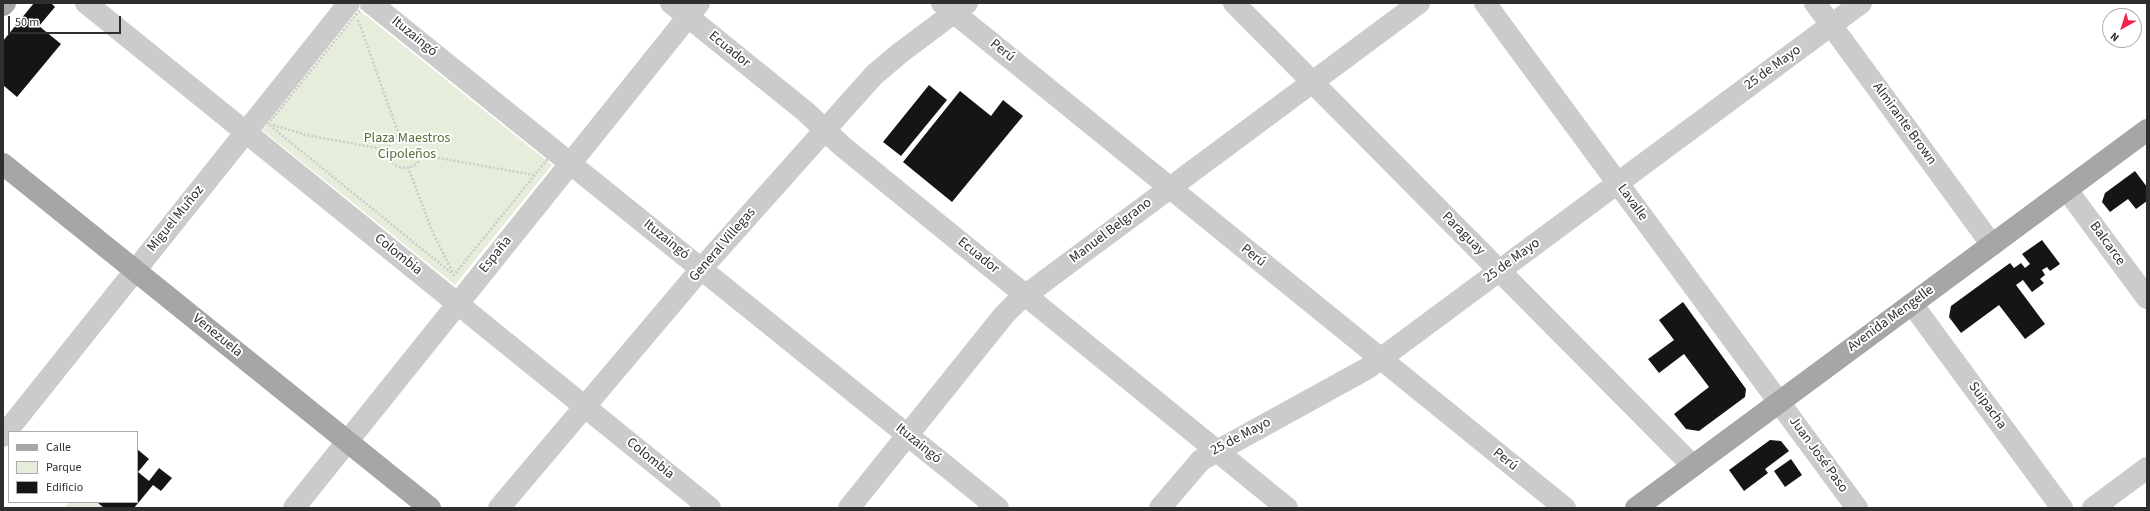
<!DOCTYPE html>
<html>
<head>
<meta charset="utf-8">
<style>
	body { margin:0 }
	#map { position:relative; width:2150px; height:511px; overflow:hidden; background:#fff; font-family:"Source Sans 3",sans-serif }
	canvas { display:block }
	.frame { position:absolute; inset:0; border:4px solid #2e2e2e; pointer-events:none }
	.legend { position:absolute; left:8px; top:431px; width:130px; height:72px; box-sizing:border-box; background:#fff; border:1px solid #ababab; margin:0; padding:5px 7px; list-style:none; font-size:12px; color:#2e2e2e }
	.legend li { display:flex; align-items:center; gap:8px; height:20px }
	.legend b { width:20px; border:1px solid #ababab }
	.north { position:absolute; left:2102px; top:8px; width:40px; height:40px; box-sizing:border-box; background:#fff; border:1px solid #ababab; border-radius:50%; rotate:219deg; font-size:11px; font-weight:700; line-height:16px; text-align:center; color:#2e2e2e }
	.north::after { content:''; display:block; margin:auto; width:14px; height:18px; background:#f4224c; clip-path:polygon(50% 0,100% 100%,50% 72%,0 100%) }
	.scale { position:absolute; left:8px; top:16px; width:113px; height:18px; box-sizing:border-box; border:2px solid #2e2e2e; border-top:0; padding-left:5px; font-size:12px; line-height:14px; white-space:nowrap; color:#2e2e2e; -webkit-text-stroke:3px #fff; paint-order:stroke }
</style>
</head>
<body>
<div id="map">
<canvas width="2150" height="511"></canvas>
<div class="frame"></div>
<ul class="legend">
<li><b style="height:5px;background:#a6a6a6"></b>Calle</li>
<li><b style="height:11px;background:#e7eddb"></b>Parque</li>
<li><b style="height:11px;background:#151515"></b>Edificio</li>
</ul>
<div class="north">N</div>
<div class="scale">50 m</div>
</div>
<script>
const ctx = document.querySelector('canvas').getContext('2d');
ctx.lineJoin = 'round';
function paint(path, color) { ctx.fillStyle = color; ctx.fill(path, 'evenodd'); }
const shape = rows => new Path2D(rows.map(r => 'M' + r).join(''));
function stroke(path, color, width, dash) { ctx.strokeStyle = color; ctx.lineWidth = width; ctx.lineCap = dash ? 'butt' : 'round'; ctx.setLineDash(dash || []); ctx.stroke(path); }
function label(font, color, halo, rows, align = 'center') {
  ctx.font = font + ' "Source Sans 3",sans-serif'; ctx.lineWidth = 4; ctx.setLineDash([]); ctx.textBaseline = 'middle'; ctx.strokeStyle = halo; ctx.fillStyle = color; for (const [text, x, y, turn = 0] of rows) {
    ctx.save(); ctx.translate(x, y); ctx.rotate((+turn || 0) * Math.PI / 180); ctx.textAlign = isNaN(turn) ? turn : align; if (halo) ctx.strokeText(text, 0, 0); ctx.fillText(text, 0, 0); ctx.restore();
  }
}
const green = shape([
	[359,10,552,165,455,285,262,130],
	[69,502,97,502,104,508,64,508]
]);
const building = shape([
	[34,3,51,3,55,7,39,26,61,44,17,97,3,85,3,41],
	[929,85,947,100,901,156,883,142],
	[960,91,991,116,1003,100,1023,116,952,202,903,162],
	[2135,171,2147,187,2147,201,2136,209,2128,199,2110,212,2102,202,2105,193],
	[2042,240,2060,264,2050,271,2047,267,2042,270,2045,275,2040,279,2044,283,2032,292,2023,280,2016,285,2045,324,2025,339,1999,305,1961,333,1949,317,1951,306,2010,263,2014,268,2021,263,2025,268,2030,264,2022,254],
	[1683,302,1746,389,1745,397,1699,431,1686,429,1674,414,1709,387,1684,354,1659,373,1648,359,1674,340,1659,320],
	[1770,440,1781,441,1789,451,1765,469,1768,473,1744,491,1729,470],
	[137,449,149,459,138,472,149,481,159,468,172,478,161,491,153,485,134,508,104,508,97,502,137,502],
	[1791,459,1802,475,1785,487,1774,471]
]);
const path = shape([
	[363,6,550,156,454,275,268,124,363,6],
	[358,20,399,135],
	[273,125,306,135,388,150],
	'388 151a17 17 0 1 1 34 0a17 17 0 1 1-34 0Z',
	[422,155,534,175],
	[408,167,432,231,453,273]
]);
const minor = shape([
	[86,3,710,508],
	[371,3,998,508],
	[671,3,806,112,842,146,1287,508],
	[942,3,1565,508],
	[1234,3,1693,466],
	[1485,3,1857,508],
	[1815,3,1992,245],
	[2067,190,2147,298],
	[1912,304,2062,508],
	[3,436,349,3],
	[294,508,699,3],
	[499,508,701,269,874,75,900,53,967,3],
	[849,508,1004,315,1019,300,1419,3],
	[1160,508,1201,460,1368,368,1861,3],
	[2093,508,2147,468]
]);
const major = shape([
	[3,5,5,3],
	[3,164,430,508],
	[1636,508,2147,130]
]);
const streetNames = [
	["Ituzaingó",414,37,39],
	["Ecuador",729,50,39],
	["Perú",1002,51,39],
	["25 de Mayo",1773,68,-36],
	["Almirante Brown",1904,124,54],
	["Lavalle",1632,203,54],
	["Miguel Muñoz",176,219,-51],
	["Manuel Belgrano",1111,231,-37],
	["Paraguay",1463,234,45],
	["Ituzaingó",666,240,39],
	["Balcarce",2107,244,54],
	["General Villegas",723,245,-49],
	["Colombia",398,255,39],
	["España",496,255,-51],
	["Ecuador",978,256,39],
	["Perú",1253,256,39],
	["25 de Mayo",1512,261,-36],
	["Avenida Mengelle",1891,319,-36],
	["Venezuela",217,336,39],
	["Suipacha",1987,406,54],
	["25 de Mayo",1241,437,-28],
	["Ituzaingó",918,444,39],
	["Juan José Paso",1818,455,54],
	["Colombia",650,459,39],
	["Perú",1505,460,39]
];
const parkNames = [
	["Plaza Maestros",407,139],
	["Cipoleños",407,155]
];
paint(green, '#e7eddb');
paint(building, '#151515');
stroke(path, '#cbcbcb', 2.5, [2, 2]);
stroke(minor, '#cbcbcb', 22);
stroke(major, '#a6a6a6', 22);
label('14px', '#2e2e2e', '#fff', streetNames);
label('14px', '#586e38', '#fff', parkNames);
</script>
</body>
</html>
